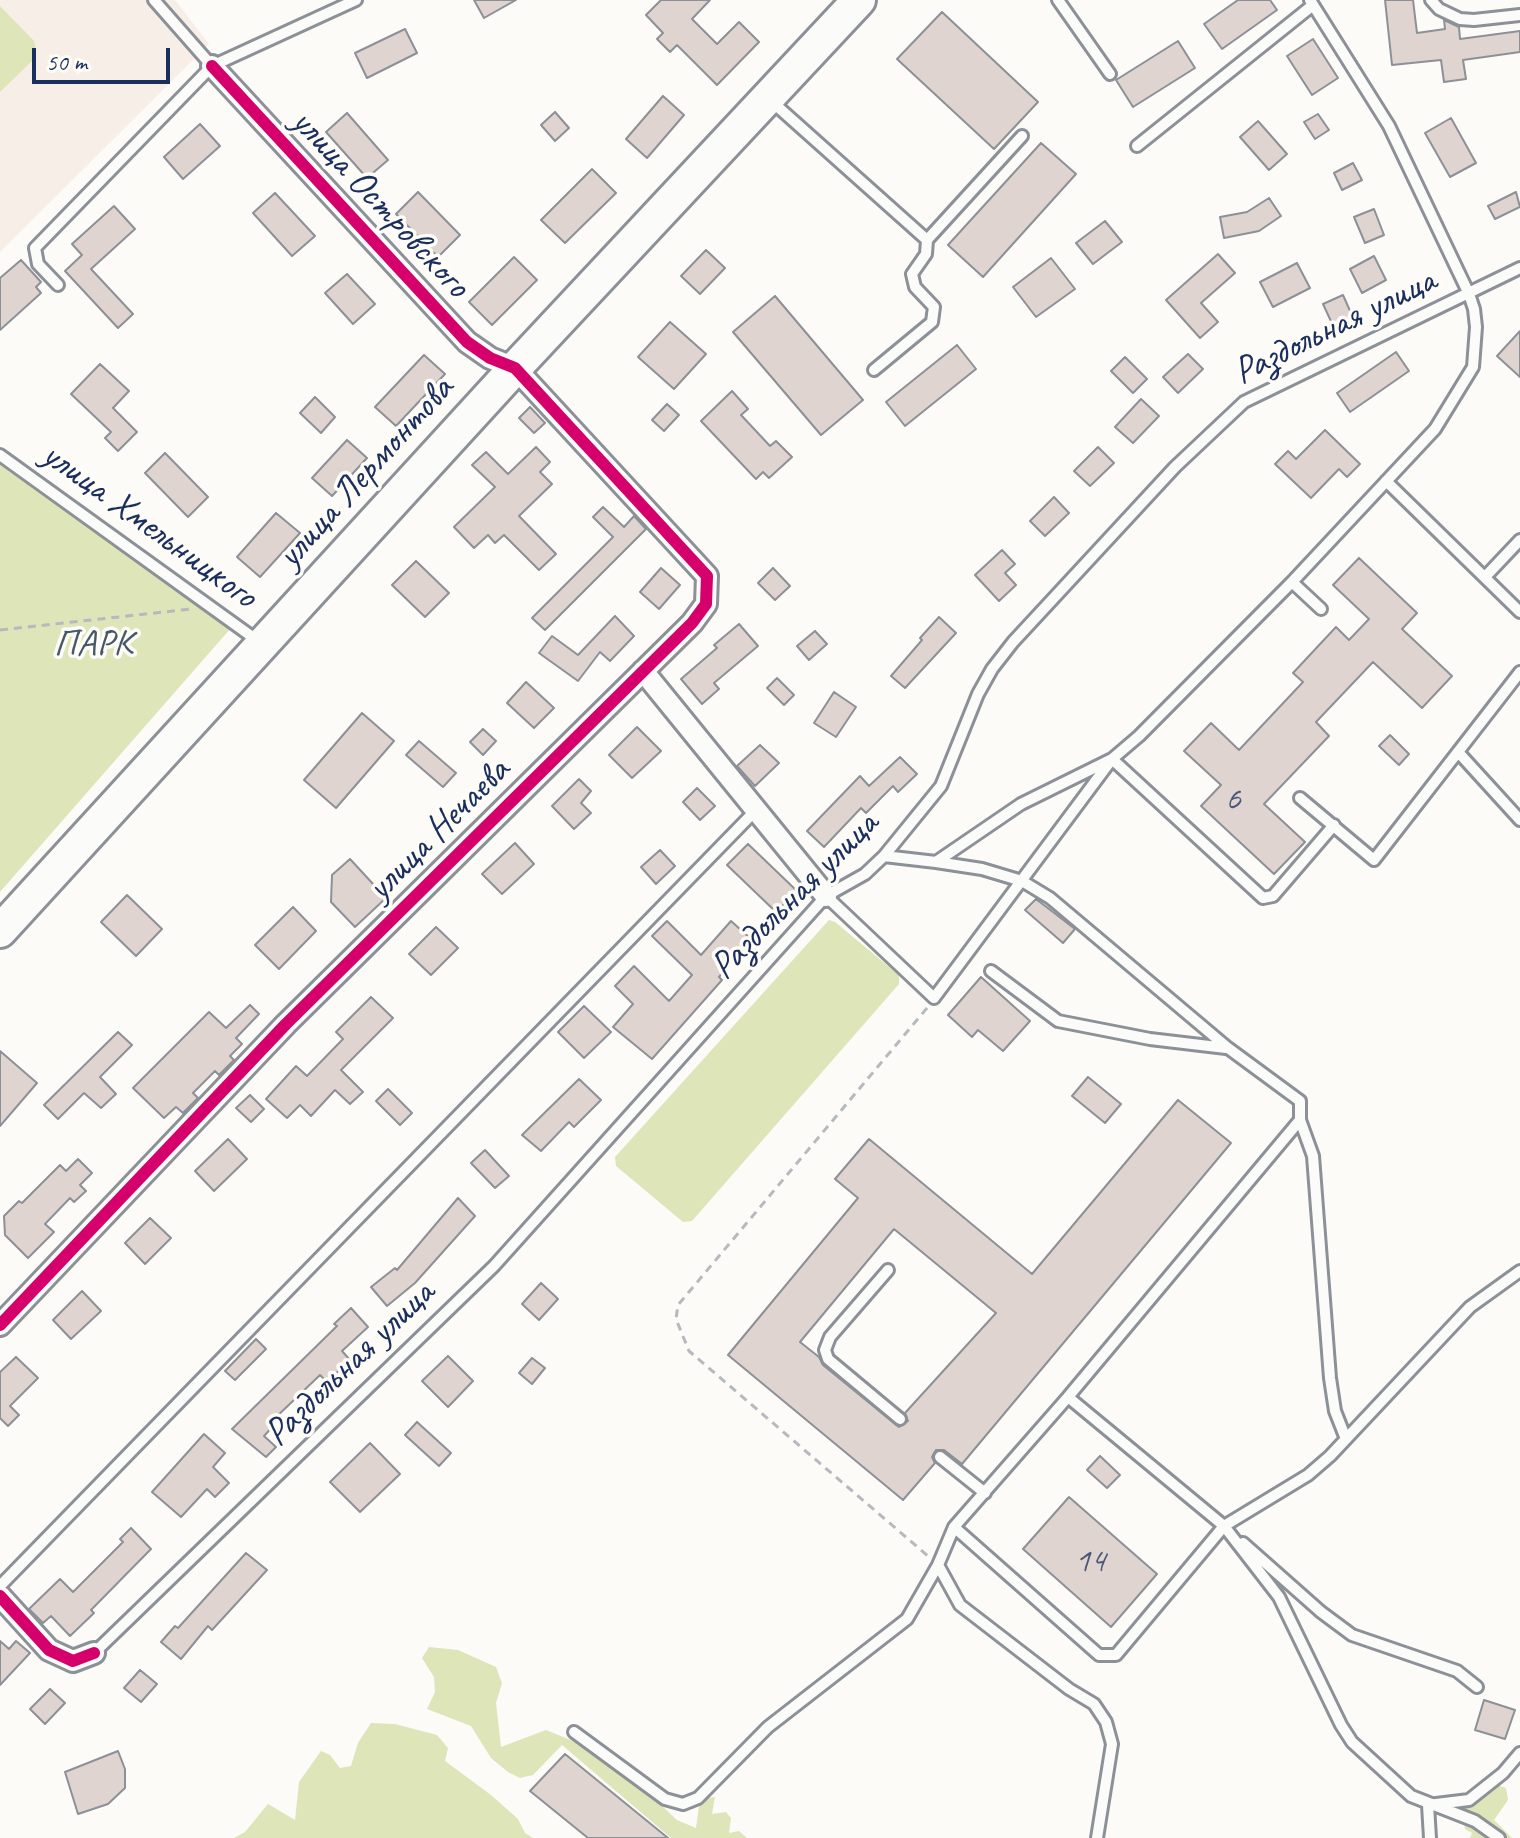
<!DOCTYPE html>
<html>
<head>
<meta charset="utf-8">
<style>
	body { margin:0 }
	#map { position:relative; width:1520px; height:1838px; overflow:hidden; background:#fcfbf8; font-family:Caveat,sans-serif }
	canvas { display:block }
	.scale { position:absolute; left:32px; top:48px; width:138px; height:36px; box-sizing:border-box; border:4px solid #1b2f5e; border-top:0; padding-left:10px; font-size:24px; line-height:28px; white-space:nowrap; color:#1b2f5e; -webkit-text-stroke:6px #fdfcf7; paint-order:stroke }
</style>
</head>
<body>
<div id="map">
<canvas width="1520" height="1838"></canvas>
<div class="scale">50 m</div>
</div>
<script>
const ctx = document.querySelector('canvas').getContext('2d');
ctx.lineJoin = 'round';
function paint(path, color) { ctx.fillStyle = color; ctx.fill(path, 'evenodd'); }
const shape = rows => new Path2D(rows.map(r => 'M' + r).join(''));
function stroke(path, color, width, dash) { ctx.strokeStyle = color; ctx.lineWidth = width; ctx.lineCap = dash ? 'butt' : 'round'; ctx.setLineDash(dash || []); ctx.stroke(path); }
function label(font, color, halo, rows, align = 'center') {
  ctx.font = font + ' Caveat,sans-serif'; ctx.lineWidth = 7; ctx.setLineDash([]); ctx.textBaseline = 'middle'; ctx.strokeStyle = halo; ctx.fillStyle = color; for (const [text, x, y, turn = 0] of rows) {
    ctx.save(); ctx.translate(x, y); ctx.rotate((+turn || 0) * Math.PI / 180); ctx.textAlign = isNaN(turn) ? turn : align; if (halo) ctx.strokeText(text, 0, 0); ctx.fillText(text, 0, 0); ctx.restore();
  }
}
const built = shape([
	[0,0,175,0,209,44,0,252]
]);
const green = shape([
	[0,6,34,41,36,49,34,59,0,92],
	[0,463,231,628,0,892],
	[829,920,835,922,899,975,899,984,692,1221,683,1222,616,1166,615,1157],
	[429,1647,458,1650,496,1667,502,1683,496,1703,501,1747,546,1730,573,1741,634,1780,677,1820,696,1828,700,1799,715,1797,712,1814,726,1812,731,1818,729,1833,739,1831,747,1838,671,1838,562,1745,533,1775,520,1778,508,1772,491,1758,471,1726,427,1709,435,1692,434,1677,422,1658],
	[371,1723,395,1724,437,1735,448,1748,445,1761,491,1795,518,1819,525,1833,533,1838,234,1838,245,1832,268,1804,295,1820,299,1782,321,1751,330,1755,340,1768,351,1766,358,1743],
	[1485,1781,1506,1788,1508,1800,1494,1820,1512,1838,1470,1838,1472,1833,1465,1829,1462,1810,1466,1801]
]);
const building = shape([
	[474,0,516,0,484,18,474,0],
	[661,0,710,0,692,19,717,44,739,22,759,42,717,85,677,45,670,52,657,39,663,33,646,15,661,0],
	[1238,0,1270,0,1277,10,1222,49,1204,24,1238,0],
	[1385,0,1413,0,1417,33,1445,29,1444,20,1459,27,1460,39,1520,31,1520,52,1463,60,1466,79,1444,82,1441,60,1392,65,1385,0],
	[942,12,1038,102,994,149,897,59,942,12],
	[405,29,417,53,367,78,355,53,405,29],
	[1313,39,1338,78,1312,95,1287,56,1313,39],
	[1178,41,1195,68,1133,107,1116,80,1178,41],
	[663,96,684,115,647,158,626,139,663,96],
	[555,112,569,128,555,141,541,125,555,112],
	[347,113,388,160,367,178,326,132,347,113],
	[1318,114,1329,130,1315,139,1304,122,1318,114],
	[1451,118,1476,163,1450,177,1425,133,1451,118],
	[1258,121,1287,154,1269,170,1240,137,1258,121],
	[200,124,220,146,183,179,164,157,200,124],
	[1041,143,1076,174,983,277,948,245,1041,143],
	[1353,163,1362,180,1342,190,1334,173,1353,163],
	[592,169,616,193,565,243,541,220,592,169],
	[418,192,460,235,438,257,396,214,418,192],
	[1516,192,1520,207,1495,219,1488,206,1516,192],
	[275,193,315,236,292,256,253,213,275,193],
	[1269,198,1281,216,1259,231,1224,238,1220,217,1247,212,1269,198],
	[114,206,135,229,91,269,133,314,118,328,65,271,82,255,72,244,114,206],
	[1374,209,1384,235,1365,243,1354,217,1374,209],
	[1105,221,1122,242,1093,264,1076,243,1105,221],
	[706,250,725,268,700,294,681,276,706,250],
	[1218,254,1235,273,1201,303,1218,322,1200,338,1166,300,1218,254],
	[1374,256,1386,280,1362,293,1350,269,1374,256],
	[514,257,537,280,492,325,469,302,514,257],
	[1051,258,1075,289,1036,317,1013,287,1051,258],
	[21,260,41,282,36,287,41,293,0,330,0,278,21,260],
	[1297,263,1310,288,1273,307,1260,282,1297,263],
	[347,274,375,304,353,324,325,293,347,274],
	[1343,295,1355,322,1335,330,1323,304,1343,295],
	[775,296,863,400,821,435,733,332,775,296],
	[670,322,706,354,674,389,638,357,670,322],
	[1520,331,1520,377,1497,356,1520,331],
	[957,345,976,369,905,426,886,402,957,345],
	[1396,352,1409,371,1350,412,1337,393,1396,352],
	[1188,354,1203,369,1178,393,1163,377,1188,354],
	[424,355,445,374,396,426,375,407,424,355],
	[1125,357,1147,379,1133,393,1111,371,1125,357],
	[100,364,129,391,113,408,137,432,118,451,105,438,111,432,71,394,100,364],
	[732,391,748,409,741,415,770,446,776,441,792,457,769,478,763,472,756,479,701,421,732,391],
	[315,397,335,417,321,433,300,413,315,397],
	[1141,399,1159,416,1133,443,1115,427,1141,399],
	[667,404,679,415,664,431,652,420,667,404],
	[530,407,545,423,534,433,519,418,530,407],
	[1325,430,1360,464,1347,477,1339,469,1311,498,1275,464,1288,451,1296,459,1325,430],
	[347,440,367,458,332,496,312,478,347,440],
	[536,447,550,462,540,472,552,484,519,516,556,554,539,570,504,535,495,543,488,535,474,548,454,527,495,487,472,465,486,452,508,474,536,447],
	[1098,447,1114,463,1090,486,1074,471,1098,447],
	[165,453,208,497,188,517,145,473,165,453],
	[1054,497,1069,513,1045,536,1030,521,1054,497],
	[603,507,624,527,634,516,646,529,545,630,532,618,613,537,593,517,603,507],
	[276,513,300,533,260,577,237,557,276,513],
	[1002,550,1015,564,1005,573,1016,585,999,601,975,575,1002,550],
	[1359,558,1417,613,1402,629,1452,676,1422,708,1373,662,1316,722,1329,736,1264,804,1305,842,1274,874,1201,806,1221,785,1184,751,1211,723,1239,750,1303,682,1293,673,1336,627,1349,640,1369,619,1333,585,1359,558],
	[416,561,449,593,425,617,392,585,416,561],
	[661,568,680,585,659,609,640,592,661,568],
	[773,568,790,586,775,600,758,583,773,568],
	[615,616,634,636,610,661,600,652,578,681,539,653,552,636,578,655,615,616],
	[939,617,956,633,905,688,891,676,922,640,920,638,939,617],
	[739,624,758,646,714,683,719,689,702,704,681,679,717,648,714,645,739,624],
	[815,631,827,644,809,660,797,646,815,631],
	[777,678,794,695,784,705,767,688,777,678],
	[526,682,554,708,534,728,507,703,526,682],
	[834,692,856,707,836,737,814,723,834,692],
	[362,713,394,741,336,808,304,780,362,713],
	[637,727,661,751,632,778,609,755,637,727],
	[483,729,496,741,483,755,470,742,483,729],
	[1390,735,1409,754,1399,765,1379,746,1390,735],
	[419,741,456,773,443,787,406,755,419,741],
	[760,745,779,763,755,786,737,766,760,745],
	[900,757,917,774,898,792,893,786,866,813,861,808,824,847,807,831,860,776,869,786,900,757],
	[579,779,591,791,581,803,591,813,574,829,552,806,579,779],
	[697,788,715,806,700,820,683,802,697,788],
	[515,843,534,864,502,894,482,874,515,843],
	[748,844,797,891,776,912,727,865,748,844],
	[660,850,675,866,656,884,641,867,660,850],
	[350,859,386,898,355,927,331,902,332,875,350,859],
	[127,895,162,929,136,956,101,922,127,895],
	[1036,899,1075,929,1063,943,1025,910,1036,899],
	[293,907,316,931,279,969,255,945,293,907],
	[667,921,701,955,731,921,751,939,719,977,722,980,652,1059,613,1027,633,1004,615,986,634,966,669,1001,692,975,652,936,667,921],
	[436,927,458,948,431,975,409,954,436,927],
	[981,977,1030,1021,1003,1051,978,1030,972,1037,948,1015,981,977],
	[371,997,393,1018,341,1070,363,1092,350,1104,335,1090,311,1116,300,1105,287,1118,266,1099,296,1066,307,1076,343,1039,336,1032,371,997],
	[250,1005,259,1014,236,1038,242,1044,230,1056,234,1060,219,1075,215,1071,193,1093,198,1098,183,1113,176,1107,164,1118,133,1088,209,1012,226,1028,250,1005],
	[584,1006,611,1032,584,1058,558,1032,584,1006],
	[118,1032,132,1045,100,1077,116,1094,101,1108,84,1093,58,1119,44,1105,118,1032],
	[0,1051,37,1083,0,1126,0,1051],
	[1088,1077,1121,1104,1105,1123,1072,1096,1088,1077],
	[579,1079,601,1100,574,1127,569,1122,541,1151,522,1135,579,1079],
	[388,1089,412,1113,400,1125,376,1101,388,1089],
	[250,1095,264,1109,251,1122,236,1108,250,1095],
	[1178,1100,1231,1143,962,1464,944,1450,936,1450,932,1457,935,1463,903,1500,728,1355,858,1198,835,1179,869,1139,1032,1274,1178,1100],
	[894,1229,996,1313,905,1413,908,1421,899,1427,823,1365,819,1357,800,1342,894,1229],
	[228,1139,247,1159,214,1191,195,1171,228,1139],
	[485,1150,509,1176,495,1188,471,1163,485,1150],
	[78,1159,92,1173,80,1185,86,1191,74,1202,70,1198,45,1224,54,1232,28,1258,5,1235,4,1216,19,1201,22,1203,60,1165,66,1171,78,1159],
	[458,1198,475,1216,415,1283,387,1306,371,1287,395,1268,397,1270,458,1198],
	[150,1218,171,1238,145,1264,125,1243,150,1218],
	[541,1283,558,1299,539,1320,522,1304,541,1283],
	[82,1291,101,1311,71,1339,53,1320,82,1291],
	[351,1308,368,1327,342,1351,350,1360,327,1382,320,1375,272,1421,275,1424,264,1436,276,1447,266,1457,232,1429,337,1326,334,1324,351,1308],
	[256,1339,266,1349,235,1380,225,1371,256,1339],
	[448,1356,473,1381,448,1407,422,1381,448,1356],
	[16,1357,38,1378,10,1406,19,1415,8,1426,0,1418,0,1372,16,1357],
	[532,1358,545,1368,532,1384,519,1373,532,1358],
	[417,1422,451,1453,439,1466,405,1435,417,1422],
	[204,1434,225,1453,213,1467,229,1483,215,1497,207,1489,181,1517,152,1492,204,1434],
	[370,1443,400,1474,360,1512,330,1482,370,1443],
	[1100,1456,1120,1475,1107,1488,1087,1470,1100,1456],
	[1069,1497,1157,1574,1111,1627,1023,1549,1069,1497],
	[131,1528,151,1549,91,1610,94,1613,70,1636,51,1616,43,1623,29,1609,60,1579,73,1592,123,1542,120,1539,131,1528],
	[246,1553,267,1570,212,1630,208,1626,181,1659,161,1642,175,1626,178,1628,246,1553],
	[0,1641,9,1649,16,1641,30,1653,0,1685,0,1641],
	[140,1670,157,1684,141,1702,124,1688,140,1670],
	[50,1689,65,1703,45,1724,30,1709,50,1689],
	[1484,1700,1515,1710,1505,1739,1475,1730,1484,1700],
	[118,1751,125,1769,125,1788,108,1804,78,1814,65,1772,118,1751],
	[565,1754,668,1838,588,1838,530,1791,565,1754]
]);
const path = shape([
	[0,630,191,609],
	[927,1008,678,1305,676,1319,689,1351,928,1556]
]);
const service = shape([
	[154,0,212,66],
	[1058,0,1110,74],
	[1431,0,1439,9,1460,19,1474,20,1520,15],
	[769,99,927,240,926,254,912,274,915,287,934,307,932,322,874,370],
	[1137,146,1313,5],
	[927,240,1022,136],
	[58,285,38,264,35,248,212,66,356,0],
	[0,455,258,641],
	[1386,481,1520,612],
	[1485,577,1520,540],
	[1292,582,1321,609],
	[1459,753,1520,820],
	[1300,798,1374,860,1520,672],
	[884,856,936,862,1021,804,1112,759,1139,736,1292,582,1435,429,1473,367,1476,327,1474,309,1469,294,1389,126,1310,0],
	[826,896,934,998,1112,759,1263,898,1273,896,1334,825],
	[991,971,1058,1021,1150,1039,1226,1048],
	[1300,1120,1313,1156,1330,1378,1335,1411,1346,1439],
	[888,1270,830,1337,825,1350,828,1359,900,1419],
	[1068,1397,1224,1526,1279,1597,1341,1725,1352,1742,1411,1796,1475,1821,1499,1838],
	[940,1457,985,1493],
	[954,1527,1099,1655,1116,1655,1224,1526,1308,1475,1330,1456,1470,1307,1520,1271],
	[1243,1543,1321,1612,1352,1635,1457,1671,1477,1687],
	[938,1565,960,1605,1069,1689,1094,1704,1106,1722,1112,1744,1097,1838],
	[0,1586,755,811],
	[94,1653,494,1266,826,896,865,874,884,856,941,786,978,694,992,669,1013,642,1175,467,1244,402,1520,268],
	[574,1732,665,1799,683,1804,698,1798,768,1727,907,1619,938,1565,954,1527,1068,1397,1300,1120,1300,1101,1228,1048,1050,898,1022,881,982,869,936,862],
	[1430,1838,1428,1805,1469,1800,1503,1773,1520,1753]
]);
const minor = shape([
	[643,671,826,896],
	[0,1325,286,1024,692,623,706,604,707,576,515,368,490,358,467,342,212,66],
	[0,1596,49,1650,73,1661,94,1653]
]);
const primary = shape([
	[0,931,515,368,859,0]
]);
const cycleway = shape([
	[0,1325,286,1024,692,623,706,604,707,576,515,368,490,358,467,342,212,66],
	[0,1596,49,1650,73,1661,94,1653]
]);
const numberNames = [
	["6",1233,800],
	["14",1090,1562]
];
const streetNames = [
	["улица Островского",380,204,47],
	["Раздольная улица",1335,327,-26],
	["улица Лермонтова",366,473,-48],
	["улица Хмельницкого",149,526,36],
	["улица Нечаева",439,830,-45],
	["Раздольная улица",795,896,-45],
	["Раздольная улица",350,1364,-44]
];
const parkNames = [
	["ПАРК",93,645]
];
paint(built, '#f8eee8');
paint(green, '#dee5b9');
paint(building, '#e0d4d0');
stroke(building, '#8c9097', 2);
stroke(service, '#8c9097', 16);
stroke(minor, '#8c9097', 26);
stroke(primary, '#8c9097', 38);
stroke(path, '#b6b9bd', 3, [8, 6]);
stroke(service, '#fbfbf9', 10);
stroke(minor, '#fbfbf9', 20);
stroke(primary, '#fbfbf9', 32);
stroke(cycleway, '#d6006c', 12);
label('34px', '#4c587a', null, numberNames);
label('38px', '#1b2f5e', '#fdfcf7', streetNames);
label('38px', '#465868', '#fdfcf7', parkNames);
</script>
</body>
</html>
